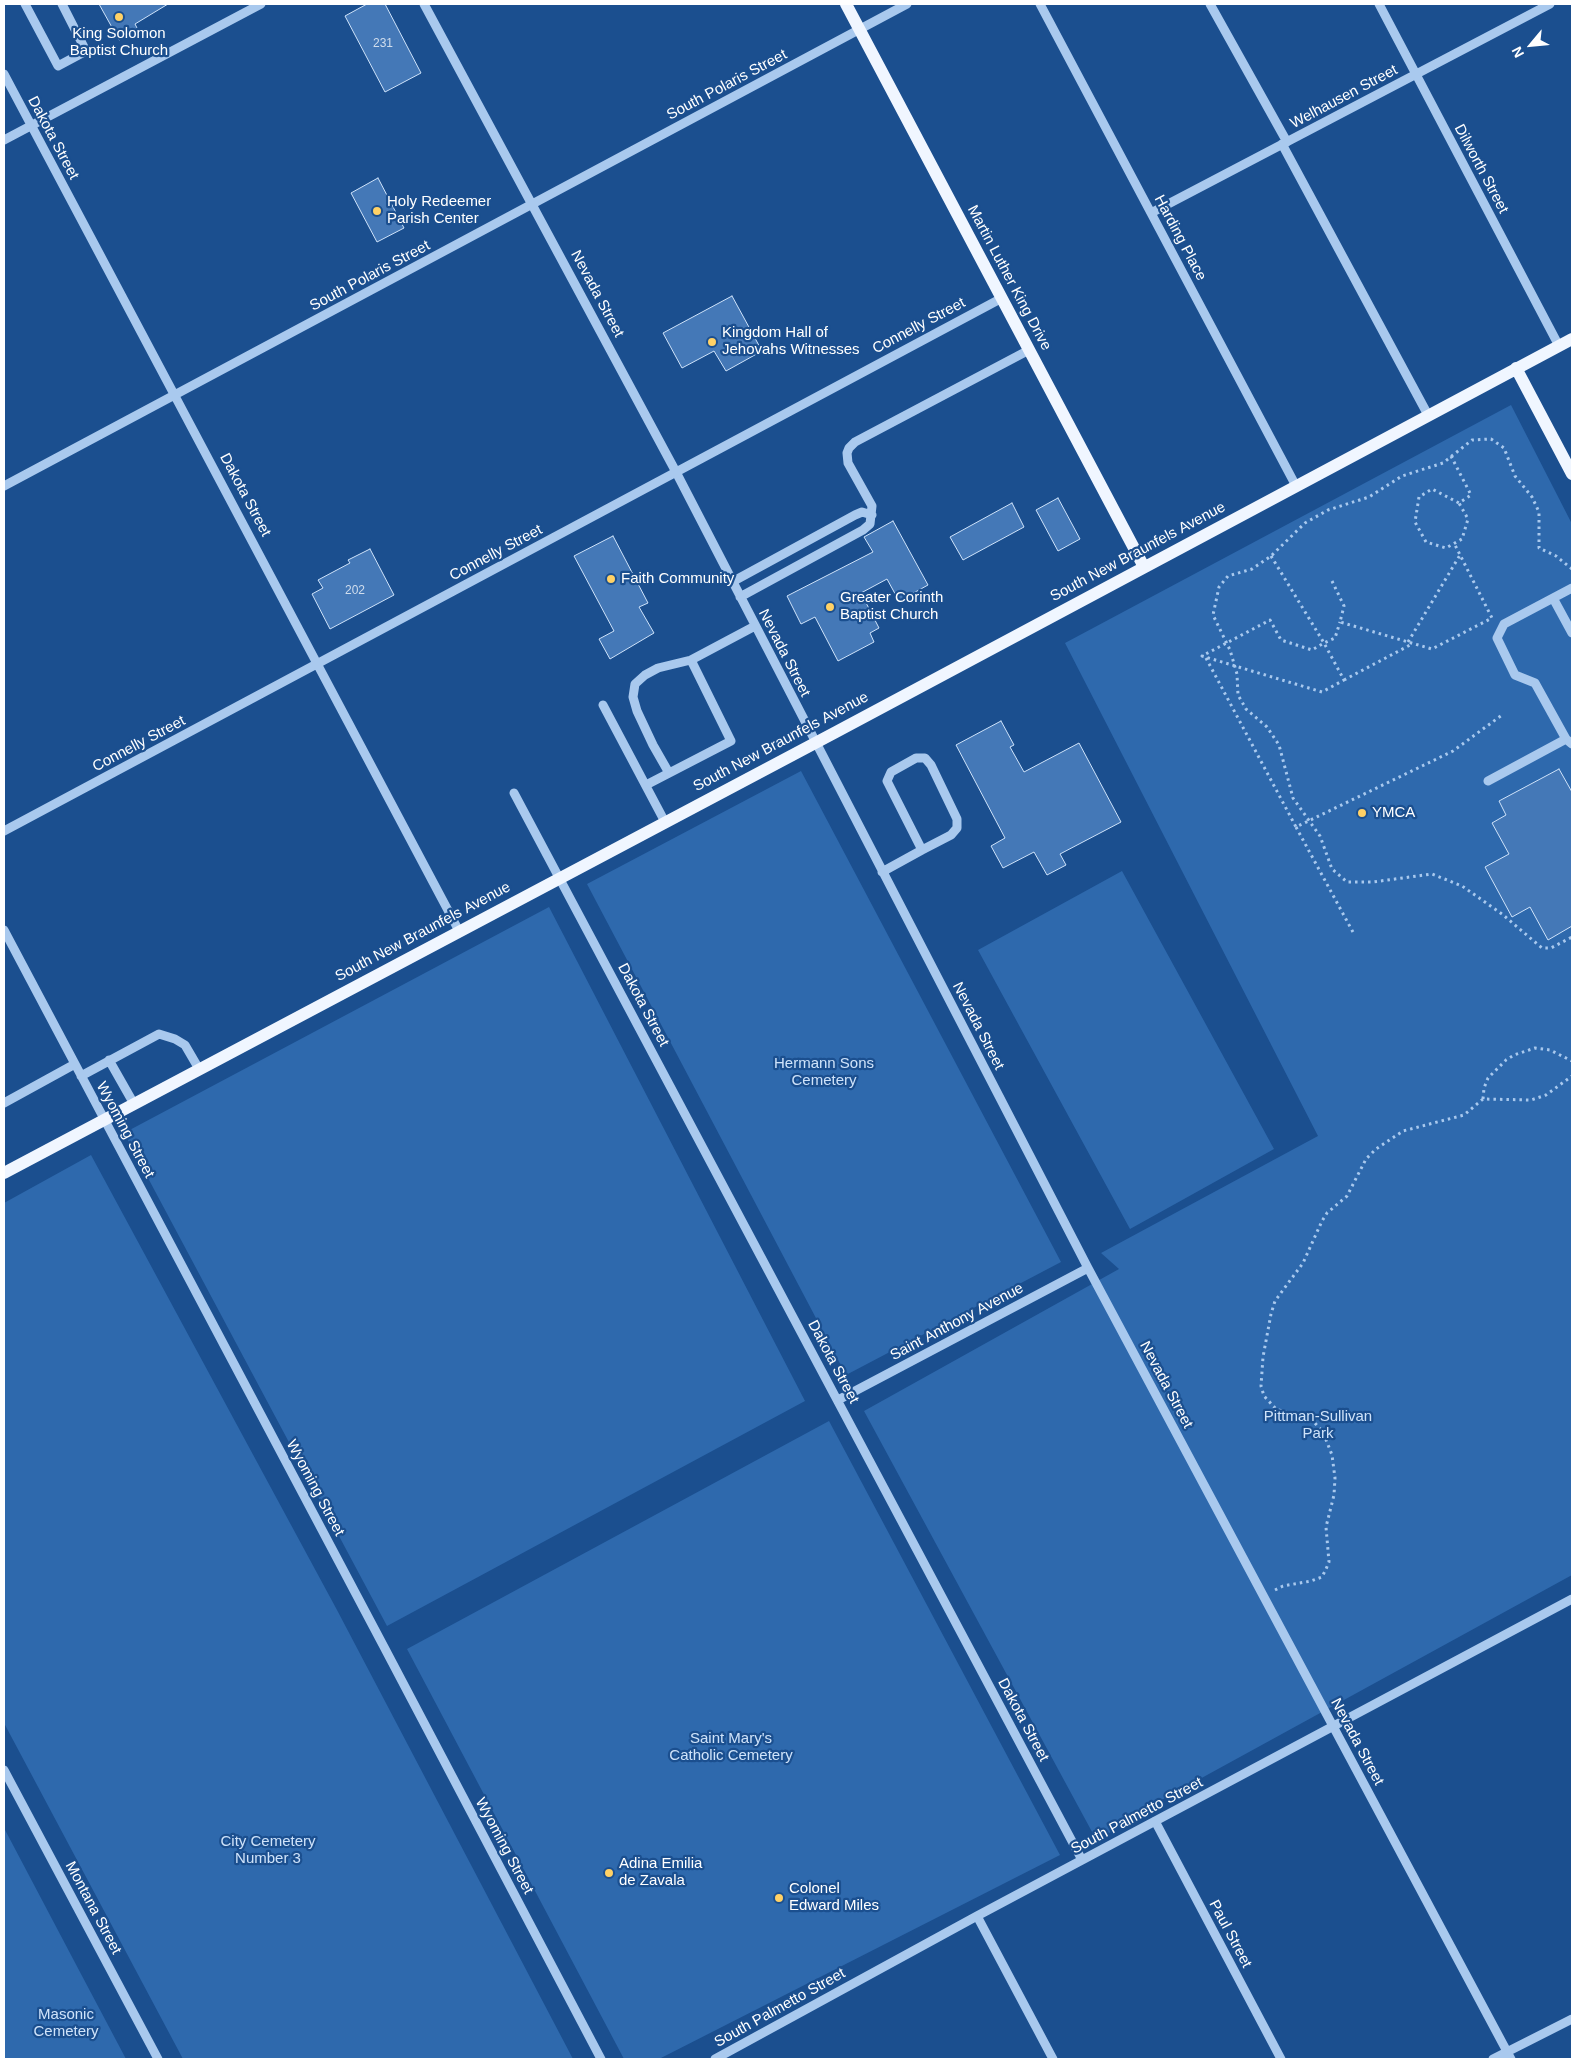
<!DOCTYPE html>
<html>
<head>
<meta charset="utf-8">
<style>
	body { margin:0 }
	#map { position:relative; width:1576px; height:2063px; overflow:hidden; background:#1b4f8f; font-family:Arial,sans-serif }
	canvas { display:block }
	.frame { position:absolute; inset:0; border:5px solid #fff; pointer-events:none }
	.north { position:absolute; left:1506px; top:20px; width:50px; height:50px; -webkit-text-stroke:4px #1b4f8f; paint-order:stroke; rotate:242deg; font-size:14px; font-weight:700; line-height:20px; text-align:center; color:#fff }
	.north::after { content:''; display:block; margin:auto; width:18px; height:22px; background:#fff; clip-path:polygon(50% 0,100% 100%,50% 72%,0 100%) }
</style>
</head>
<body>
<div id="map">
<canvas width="1576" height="2063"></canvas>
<div class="frame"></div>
<div class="north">N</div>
</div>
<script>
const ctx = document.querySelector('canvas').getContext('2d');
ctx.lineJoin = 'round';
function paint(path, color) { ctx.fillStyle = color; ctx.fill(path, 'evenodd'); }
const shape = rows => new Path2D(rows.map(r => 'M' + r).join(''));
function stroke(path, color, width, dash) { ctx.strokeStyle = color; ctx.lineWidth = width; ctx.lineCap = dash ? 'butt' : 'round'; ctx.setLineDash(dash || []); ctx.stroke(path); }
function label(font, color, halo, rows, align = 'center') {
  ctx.font = font + ' Arial,sans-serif'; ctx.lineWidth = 4.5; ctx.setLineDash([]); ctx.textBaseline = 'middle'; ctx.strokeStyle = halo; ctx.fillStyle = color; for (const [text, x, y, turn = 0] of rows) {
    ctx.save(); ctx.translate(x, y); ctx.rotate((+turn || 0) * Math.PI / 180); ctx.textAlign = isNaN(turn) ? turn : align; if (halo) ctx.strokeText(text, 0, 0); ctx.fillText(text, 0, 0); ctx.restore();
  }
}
const green = shape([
	[1511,405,1572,524,1572,1575,1145,1809,1097,1841,864,1411,1119,1269,1101,1253,1318,1136,1065,643],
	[801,771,1061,1262,846,1375,587,884],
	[1122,871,1274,1149,1130,1229,978,950],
	[549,907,805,1401,387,1626,124,1133],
	[91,1155,337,1610,573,2059,183,2059,4,1723,4,1203],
	[829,1421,1060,1855,659,2059,624,2059,407,1649],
	[4,1828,81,1974,126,2059,4,2059]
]);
const building = shape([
	[99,4,168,4,135,24,138,30,119,40,99,4],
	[367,4,385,4,421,73,385,92,345,16,367,4],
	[378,178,404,228,377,242,351,193,378,178],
	[732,296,762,351,726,371,714,351,682,368,663,333,732,296],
	[1058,498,1080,539,1058,551,1036,510,1058,498],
	[1012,503,1024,527,963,560,950,537,1012,503],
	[893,521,928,585,899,601,887,579,861,593,879,628,870,633,874,642,838,661,815,617,801,624,787,596,873,552,864,537,893,521],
	[613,536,648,603,639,607,654,633,610,659,599,639,614,631,574,556,613,536],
	[370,549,394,595,330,629,312,594,323,588,318,580,350,563,348,560,370,549],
	[1001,721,1014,745,1010,747,1024,772,1079,743,1121,822,1060,854,1066,865,1047,875,1034,852,1003,868,991,846,1005,838,956,745,1001,721],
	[1559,769,1572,792,1572,926,1548,940,1530,907,1512,917,1485,867,1509,854,1492,823,1506,815,1499,801,1559,769]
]);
const path = shape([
	[1451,456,1471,495,1459,503,1432,489,1419,497,1415,522,1426,542,1446,548,1462,539,1468,519,1459,503],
	[1271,556,1324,643,1344,680,1322,692,1202,656,1270,620,1281,640,1312,650,1324,643,1335,638,1340,622],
	[1572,569,1556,556,1539,548,1539,512,1532,497,1515,476,1504,448,1491,439,1472,440,1443,463,1402,476,1369,497,1328,510,1305,523,1271,556,1252,569,1228,576,1219,587,1213,615,1230,650,1237,674,1238,695,1246,709,1267,727,1279,745,1293,798,1320,836,1332,869,1347,882,1373,882,1432,874,1462,886,1502,914,1542,948,1551,948,1572,937],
	[1332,581,1344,606,1340,622,1432,649,1492,618,1454,543],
	[1408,642,1460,555],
	[1206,658,1296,827,1453,751,1502,715],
	[1344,680,1412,644],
	[1296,827,1354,934],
	[1483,1099,1484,1088,1488,1078,1506,1060,1514,1055,1535,1048,1550,1050,1572,1061],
	[1275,1590,1283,1586,1311,1581,1322,1577,1326,1569,1329,1562,1326,1527,1334,1495,1335,1478,1332,1455,1323,1432,1313,1421,1276,1409,1264,1396,1261,1386,1263,1357,1271,1314,1275,1301,1303,1263,1322,1221,1327,1213,1347,1196,1366,1159,1376,1149,1403,1131,1464,1115,1483,1099,1531,1100,1546,1095,1572,1076]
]);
const minor = shape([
	[25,4,58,66,86,51,62,4],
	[424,4,676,472,1088,1268,1511,2059],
	[1040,4,1296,486],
	[1210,4,1287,142],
	[1379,4,1559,346],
	[4,74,459,931],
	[4,140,261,4],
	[1282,144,1428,415],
	[1151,213,1550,4],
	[4,486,907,4],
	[732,582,855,515,862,512,872,515],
	[1572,588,1504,624,1497,638,1515,675,1535,683,1566,739,1572,744],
	[740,597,863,530,870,524,872,506,848,463,847,453,849,448,855,442,1029,350],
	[1553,598,1572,633],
	[603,705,665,822],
	[669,773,653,745,637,711,633,697,635,684,645,675,658,668,691,660],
	[1488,781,1566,739],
	[646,785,731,741,691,660,755,626],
	[514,793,1082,1860],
	[4,831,1002,298],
	[882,872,922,850,951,835,957,828,957,819,931,765,925,758,916,758,891,772,887,781,922,850],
	[4,930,383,1645,601,2059],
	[109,1060,134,1104],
	[81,1076,159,1034,175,1039,185,1045,199,1069],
	[4,1103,75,1064],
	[838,1400,1088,1268],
	[4,1770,158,2059],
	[1155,1821,1281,2059],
	[977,1916,1053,2059],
	[715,2059,977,1916,1572,1599],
	[1493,2059,1572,2019]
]);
const major = shape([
	[846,4,1144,567],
	[1516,368,1572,474],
	[4,1173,836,732,1572,339]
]);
const markers = [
	[119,17,5,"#ffd166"],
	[377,211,5,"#ffd166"],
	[712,342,5,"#ffd166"],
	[611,579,5,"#ffd166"],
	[830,607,5,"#ffd166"],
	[1362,813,5,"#ffd166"],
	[609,1873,5,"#ffd166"],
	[779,1898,5,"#ffd166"]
];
const numberNames = [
	["231",383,44],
	["202",355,591]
];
const poiNames = [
	["King Solomon",119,34,"center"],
	["Baptist Church",119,51,"center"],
	["Holy Redeemer",387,202],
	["Parish Center",387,219],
	["Kingdom Hall of",722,333],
	["Jehovahs Witnesses",722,350],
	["Faith Community",621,579],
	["Greater Corinth",840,598],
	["Baptist Church",840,615],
	["YMCA",1372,813],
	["Adina Emilia",619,1864],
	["de Zavala",619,1881],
	["Colonel",789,1889],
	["Edward Miles",789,1906]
];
const streetNames = [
	["South Polaris Street",727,85,-28],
	["Welhausen Street",1344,97,-28],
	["Dakota Street",53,138,62],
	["Dilworth Street",1481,169,62],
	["Harding Place",1180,238,62],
	["South Polaris Street",370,276,-28],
	["Martin Luther King Drive",1009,278,62],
	["Nevada Street",597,294,62],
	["Connelly Street",919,326,-28],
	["Dakota Street",245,495,62],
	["South New Braunfels Avenue",1138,552,-28],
	["Connelly Street",496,553,-28],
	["Nevada Street",784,653,63],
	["South New Braunfels Avenue",781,742,-28],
	["Connelly Street",139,744,-28],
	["South New Braunfels Avenue",423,932,-28],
	["Dakota Street",643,1005,62],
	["Nevada Street",978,1026,63],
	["Wyoming Street",125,1130,62],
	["Saint Anthony Avenue",957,1322,-28],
	["Dakota Street",833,1362,62],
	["Nevada Street",1166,1385,62],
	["Wyoming Street",315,1488,62],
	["Dakota Street",1023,1720,62],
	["Nevada Street",1357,1742,62],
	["South Palmetto Street",1137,1816,-28],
	["Wyoming Street",504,1846,62],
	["Montana Street",93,1908,62],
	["Paul Street",1230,1934,62],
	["South Palmetto Street",780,2008,-29]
];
const parkNames = [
	["Hermann Sons",824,1064],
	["Cemetery",824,1081],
	["Pittman-Sullivan",1318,1417],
	["Park",1318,1434],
	["Saint Mary's",731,1739],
	["Catholic Cemetery",731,1756],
	["City Cemetery",268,1842],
	["Number 3",268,1859],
	["Masonic",66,2015],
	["Cemetery",66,2032]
];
paint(green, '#2e69ad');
paint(building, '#4478b7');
stroke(building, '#cfe3fa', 1);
stroke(path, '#a9c9ee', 3, [2.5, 4]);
stroke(minor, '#a9c9ee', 9);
stroke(major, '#f0f6ff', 12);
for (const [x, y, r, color] of markers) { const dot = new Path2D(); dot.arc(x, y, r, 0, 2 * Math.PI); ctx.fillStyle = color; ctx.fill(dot); stroke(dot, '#1b4f8f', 2); }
label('12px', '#d0dded', null, numberNames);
label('15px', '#fff', '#1b4f8f', poiNames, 'left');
label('15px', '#fff', '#1b4f8f', streetNames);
label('15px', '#cfe3fa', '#1b4f8f', parkNames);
</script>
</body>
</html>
